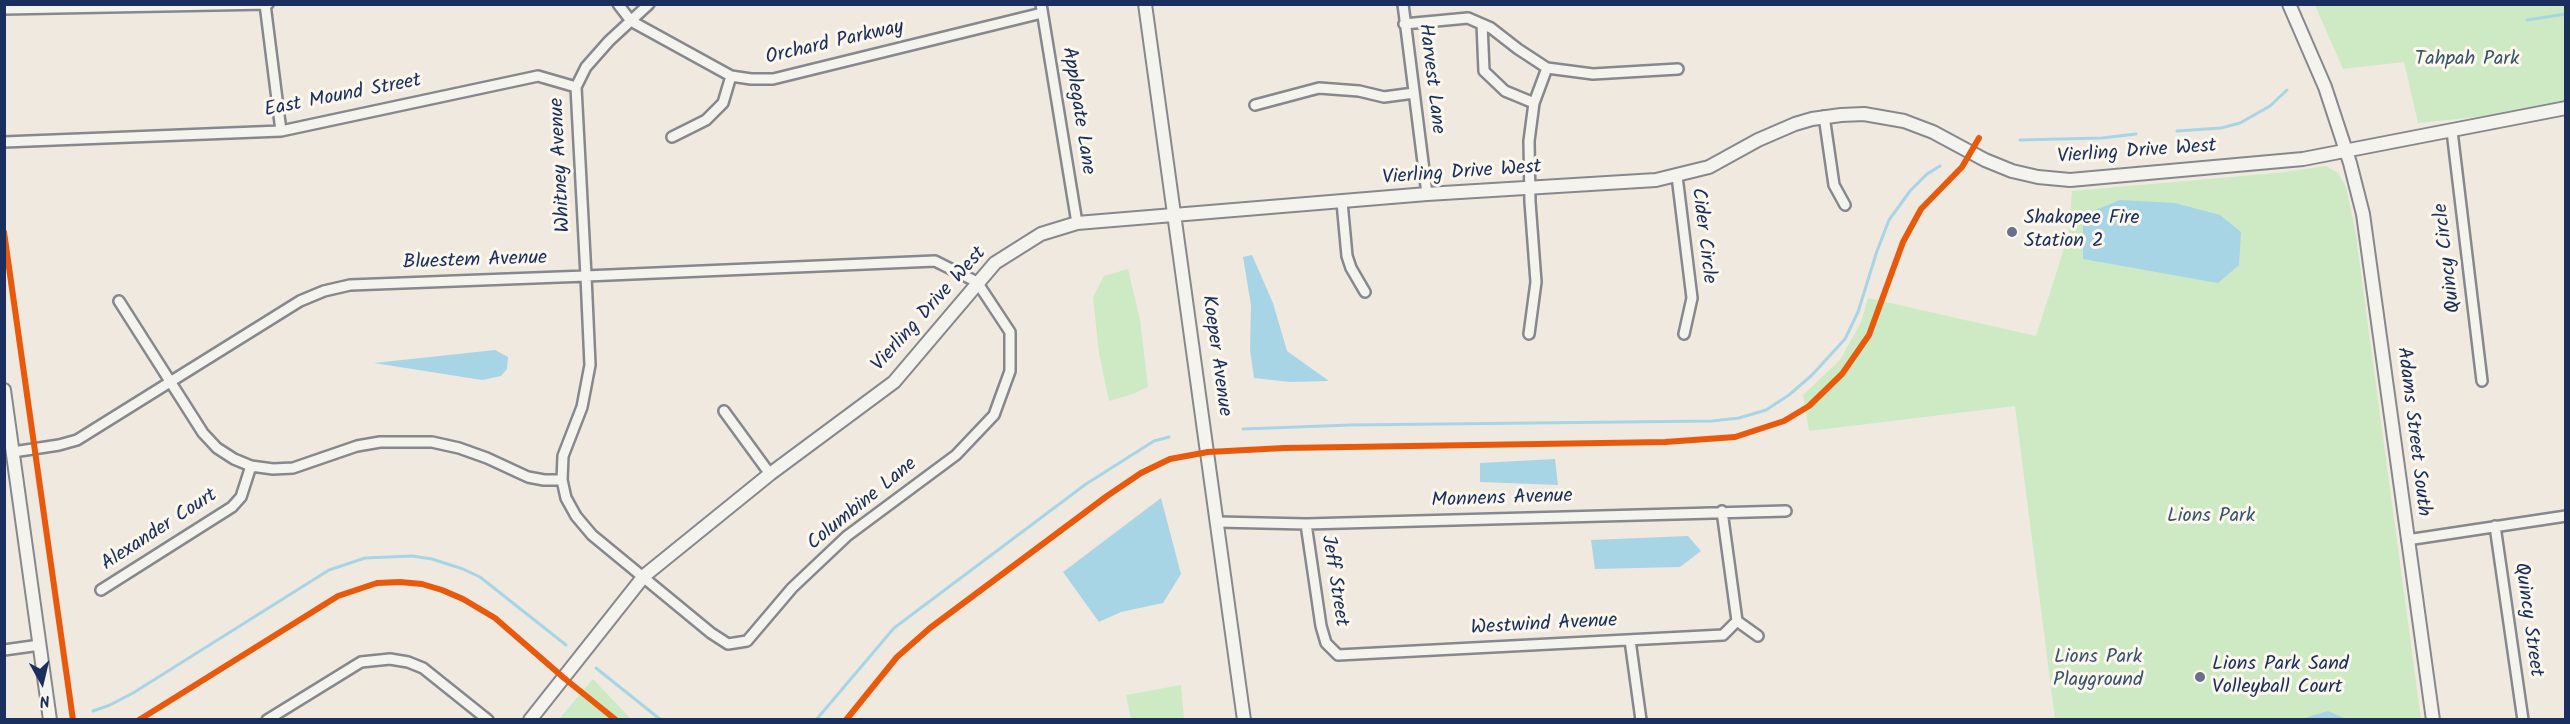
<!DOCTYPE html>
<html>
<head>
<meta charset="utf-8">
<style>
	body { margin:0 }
	#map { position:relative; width:2570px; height:724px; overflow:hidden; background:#f0e9e0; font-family:Kalam,sans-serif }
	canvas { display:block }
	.frame { position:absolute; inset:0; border:6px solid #1b2f5e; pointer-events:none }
	.north { position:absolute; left:12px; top:652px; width:60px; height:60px; -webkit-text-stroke:4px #fbf7ec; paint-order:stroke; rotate:172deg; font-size:16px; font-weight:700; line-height:24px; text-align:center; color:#1b2f5e }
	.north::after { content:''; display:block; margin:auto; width:21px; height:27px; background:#1b2f5e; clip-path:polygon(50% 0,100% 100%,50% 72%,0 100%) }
</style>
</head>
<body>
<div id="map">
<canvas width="2570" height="724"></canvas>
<div class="frame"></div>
<div class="north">N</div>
</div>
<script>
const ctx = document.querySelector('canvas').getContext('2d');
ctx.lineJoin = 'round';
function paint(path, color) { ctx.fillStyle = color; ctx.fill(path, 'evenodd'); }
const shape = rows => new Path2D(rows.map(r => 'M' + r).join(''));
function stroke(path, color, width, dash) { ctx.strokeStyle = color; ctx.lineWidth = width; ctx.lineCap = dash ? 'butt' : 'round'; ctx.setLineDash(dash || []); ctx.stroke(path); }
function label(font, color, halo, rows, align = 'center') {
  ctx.font = font + ' Kalam,sans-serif'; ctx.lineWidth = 6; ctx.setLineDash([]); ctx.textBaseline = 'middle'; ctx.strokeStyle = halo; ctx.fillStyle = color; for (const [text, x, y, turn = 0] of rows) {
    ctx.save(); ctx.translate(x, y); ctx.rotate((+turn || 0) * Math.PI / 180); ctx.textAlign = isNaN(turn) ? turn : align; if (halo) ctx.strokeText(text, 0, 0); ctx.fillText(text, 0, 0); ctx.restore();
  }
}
const green = shape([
	[2315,5,2565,5,2565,108,2418,123,2404,62,2343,69],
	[2326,166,2338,173,2346,187,2355,229,2421,719,2055,719,2015,406,1809,431,1803,395,1840,360,1861,322,1868,298,2036,336,2069,233,2072,191,2277,173],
	[1128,269,1140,320,1148,387,1133,394,1109,401,1099,353,1093,297,1104,276],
	[593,679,631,719,559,719],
	[1181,685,1184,719,1131,719,1126,695]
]);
const water = shape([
	[2120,200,2175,203,2220,215,2241,232,2239,265,2218,283,2083,259,2083,215],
	[1252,255,1273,303,1287,351,1329,381,1290,382,1254,378,1250,350,1251,305,1243,257],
	[495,350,508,357,507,369,501,376,482,380,374,363],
	[1555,459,1558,485,1480,482,1480,463],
	[1161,498,1181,574,1163,603,1121,612,1099,622,1063,572],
	[1688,536,1701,551,1680,567,1595,569,1591,540],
	[2328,711,2346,719,2305,719,2308,717]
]);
const stream = shape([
	[2527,20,2566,14],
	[2177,131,2221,128,2240,123,2270,106,2287,90],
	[2020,140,2102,138,2136,134],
	[1243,429,1350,425,1712,421,1739,418,1766,410,1789,395,1812,375,1845,339,1858,312,1877,251,1889,220,1910,191,1927,174,1940,166],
	[596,668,661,720],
	[93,711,110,705,133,693,329,570,365,558,412,556,432,559,463,569,480,577,566,645],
	[816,720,894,628,1086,484,1154,441,1169,437]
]);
const street = shape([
	[265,4,281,131],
	[618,4,631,21,731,76,751,79,773,79,1042,13],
	[1041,4,1077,223],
	[1403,4,1427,194],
	[4,9,268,4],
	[1404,24,1468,18,1491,28,1518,49,1547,68,1593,74,1678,69],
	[1482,24,1484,71,1505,91,1534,103],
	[1255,105,1319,88,1359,91,1384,97,1414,93],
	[1824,116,1834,185,1845,205],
	[2452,131,2482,381],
	[672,137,706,120,723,103,731,76],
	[4,142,281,131,538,76,576,87],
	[1677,176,1692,298,1684,334],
	[1342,202,1347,256,1351,268,1365,292],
	[119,301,203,433,217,448,234,459,251,466,273,469,293,468,357,446,380,442,432,442,459,448,487,458,528,477,544,480,562,480],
	[1529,334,1536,282,1530,202,1529,141,1534,103,1547,68],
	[724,411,770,474],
	[13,452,59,445,77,440,300,301,324,291,350,285,586,276,935,261,977,282,1010,332,1010,371,994,415,956,455,847,536,792,588,747,641,728,644,711,633,592,535,576,516,566,498,562,480,563,456,582,407,590,365,586,276,576,87,586,67,609,41,649,4],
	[1722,511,1737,621],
	[1218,522,1306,524,1786,511],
	[1306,524,1321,626,1326,643,1338,655,1723,635,1737,621,1758,636],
	[2495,526,2523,720],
	[2407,540,2566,516],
	[101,590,232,507,241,497,251,466],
	[1630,640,1641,720],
	[4,650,40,645],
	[267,720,361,662,390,659,408,662,423,668,488,720]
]);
const secondary = shape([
	[1145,4,1244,720],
	[2289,4,2325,87,2350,163,2363,214,2433,720],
	[4,390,50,720],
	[530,720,644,576,770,474,894,382,995,263,1041,234,1077,223,1427,194,1656,180,1709,167,1758,140,1795,124,1812,119,1841,115,1864,114,1904,121,1933,132,1985,160,2012,171,2038,177,2070,180,2303,159,2566,108]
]);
const cycleway = shape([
	[4,232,73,720],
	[139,720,338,596,377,583,400,582,422,584,442,590,463,599,495,618,564,678,616,720],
	[846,720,897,657,930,628,1107,496,1141,473,1170,459,1208,452,1284,448,1665,442,1735,437,1784,421,1809,406,1842,374,1869,335,1903,242,1921,209,1962,167,1979,138]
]);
const markers = [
	[2012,232,6,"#66708c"],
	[2200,677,6,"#66708c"]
];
const streetNames = [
	["Orchard Parkway",835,44,-13],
	["Harvest Lane",1430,79,83],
	["East Mound Street",343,97,-11],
	["Applegate Lane",1077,111,81],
	["Vierling Drive West",2137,153,-4],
	["Whitney Avenue",562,165,-93],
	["Vierling Drive West",1462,174,-4],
	["Cider Circle",1702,236,83],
	["Quincy Circle",2449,258,-97],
	["Bluestem Avenue",475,262,-2],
	["Vierling Drive West",930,310,-48],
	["Koeper Avenue",1215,356,82],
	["Adams Street South",2412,432,83],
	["Monnens Avenue",1502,500,-2],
	["Columbine Lane",863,505,-39],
	["Alexander Court",160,531,-33],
	["Jeff Street",1333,581,81],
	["Quincy Street",2527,620,82],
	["Westwind Avenue",1544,626,-3]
];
const parkNames = [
	["Tahpah Park",2467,61],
	["Lions Park",2211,518],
	["Lions Park",2098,659],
	["Playground",2098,682]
];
const poiNames = [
	["Shakopee Fire",2024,220],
	["Station 2",2024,243],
	["Lions Park Sand",2212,666],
	["Volleyball Court",2212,689]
];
paint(green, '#cdeac4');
paint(water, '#a7d5e6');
stroke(stream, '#a7d5e6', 3);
stroke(street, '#87888c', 14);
stroke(secondary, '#87888c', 16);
stroke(street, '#f5f3ee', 9);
stroke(secondary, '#f5f3ee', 12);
stroke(cycleway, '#e8590c', 6);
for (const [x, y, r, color] of markers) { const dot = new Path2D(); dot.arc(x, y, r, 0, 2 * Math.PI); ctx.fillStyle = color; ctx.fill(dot); stroke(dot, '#fbf7ec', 2); }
label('20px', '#1b2f5e', '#fbf7ec', streetNames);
label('20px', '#39546e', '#fbf7ec', parkNames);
label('20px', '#1b2f5e', '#fbf7ec', poiNames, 'left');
</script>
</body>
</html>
